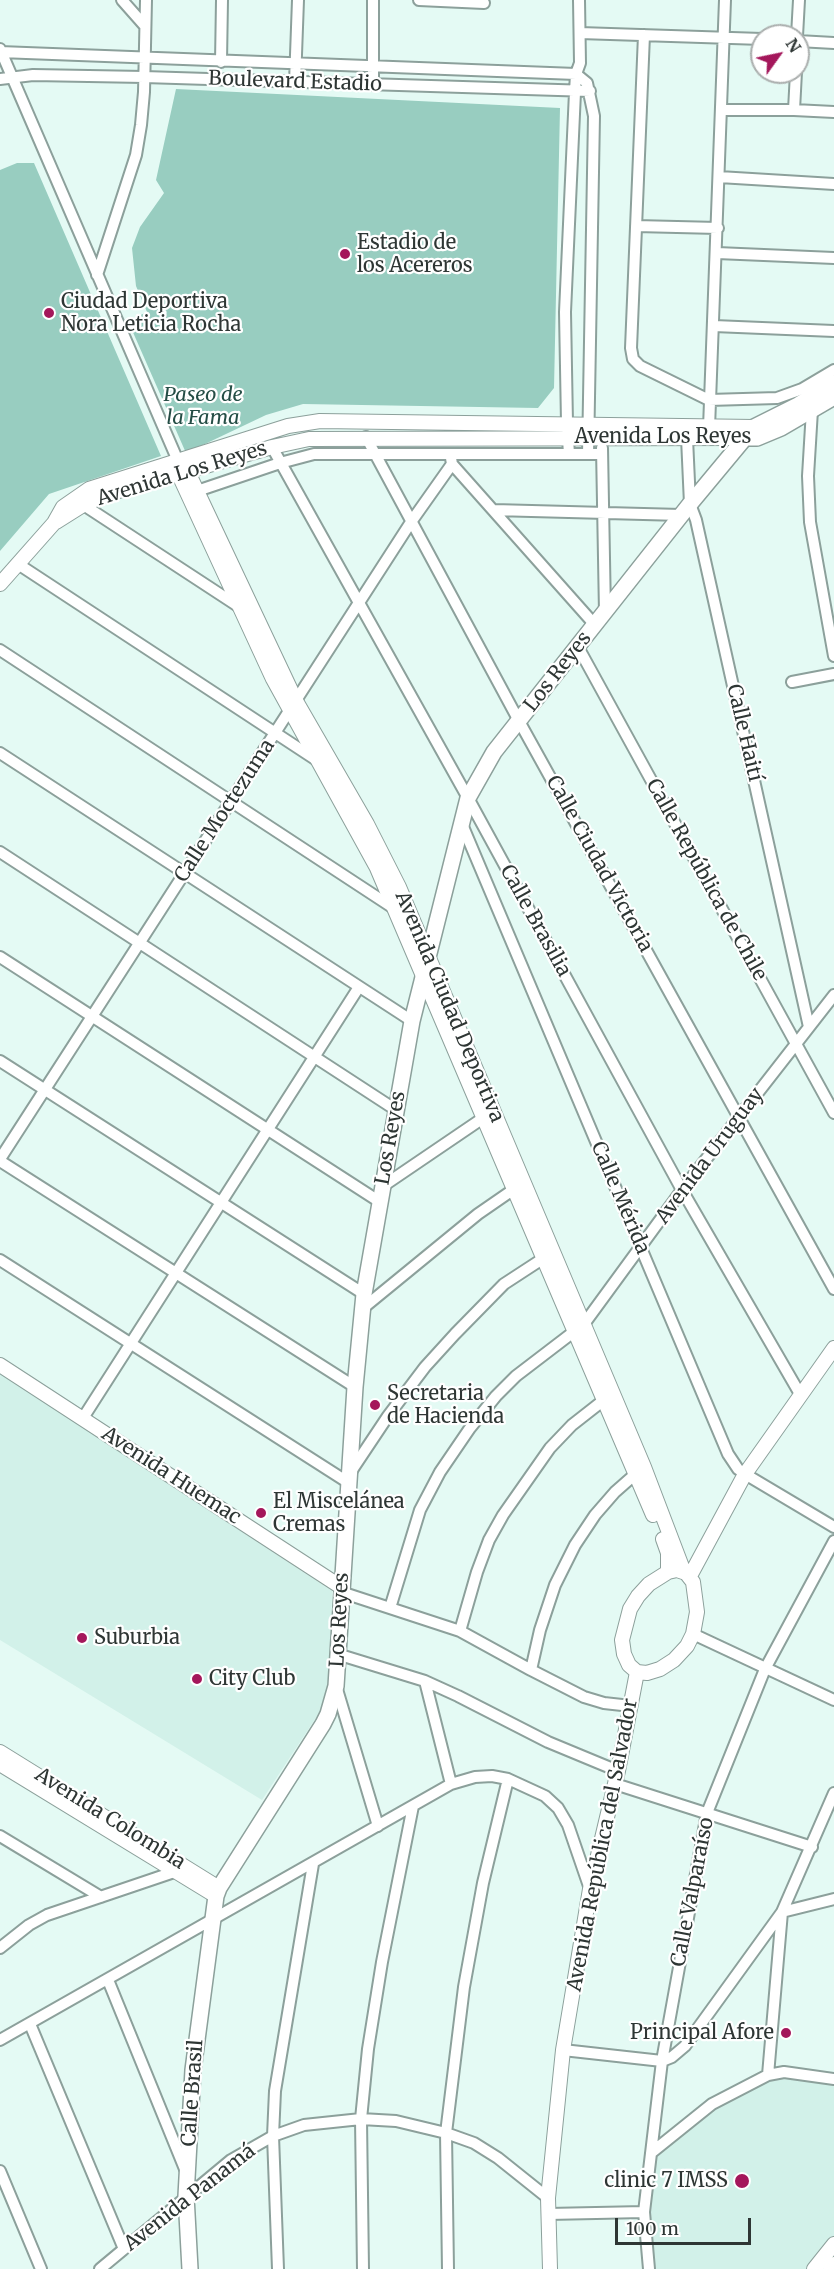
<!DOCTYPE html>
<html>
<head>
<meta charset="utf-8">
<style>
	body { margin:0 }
	#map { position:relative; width:834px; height:2269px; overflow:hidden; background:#e4faf4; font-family:Merriweather,serif }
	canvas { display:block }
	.north { position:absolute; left:750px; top:24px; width:60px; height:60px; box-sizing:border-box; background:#fff; border:2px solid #abafae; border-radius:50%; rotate:57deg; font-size:16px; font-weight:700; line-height:24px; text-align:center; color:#2e3634 }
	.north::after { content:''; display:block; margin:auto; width:21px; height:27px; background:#a4175b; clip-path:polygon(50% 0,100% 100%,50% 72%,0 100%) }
	.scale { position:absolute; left:615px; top:2218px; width:136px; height:27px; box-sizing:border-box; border:3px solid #2e3634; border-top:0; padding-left:8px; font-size:18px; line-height:21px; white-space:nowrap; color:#2e3634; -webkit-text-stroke:4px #fff; paint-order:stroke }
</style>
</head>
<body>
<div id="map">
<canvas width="834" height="2269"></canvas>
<div class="north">N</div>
<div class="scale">100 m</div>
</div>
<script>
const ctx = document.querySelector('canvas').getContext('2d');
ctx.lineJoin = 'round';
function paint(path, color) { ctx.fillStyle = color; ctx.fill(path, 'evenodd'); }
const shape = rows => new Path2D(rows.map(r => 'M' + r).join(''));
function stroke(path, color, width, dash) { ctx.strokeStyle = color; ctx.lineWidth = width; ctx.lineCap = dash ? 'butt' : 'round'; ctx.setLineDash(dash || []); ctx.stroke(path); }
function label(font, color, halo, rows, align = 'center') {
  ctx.font = font + ' Merriweather,serif'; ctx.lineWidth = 4.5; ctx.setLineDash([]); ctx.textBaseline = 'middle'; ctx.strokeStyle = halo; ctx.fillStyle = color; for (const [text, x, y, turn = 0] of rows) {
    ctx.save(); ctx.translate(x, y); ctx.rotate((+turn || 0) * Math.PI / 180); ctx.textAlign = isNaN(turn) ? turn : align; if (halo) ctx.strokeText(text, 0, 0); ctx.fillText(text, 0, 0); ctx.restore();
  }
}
const built = shape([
	[0,1373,332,1591,330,1665,325,1704,262,1800,0,1640],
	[774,2076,834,2082,834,2244,814,2269,650,2269,648,2211,652,2169,657,2155,666,2145,721,2104]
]);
const green = shape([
	[176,89,560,108,554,388,538,408,303,404,266,415,186,453,128,321,147,312,136,286,132,248,140,227,164,193,156,180],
	[17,163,34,163,161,456,49,494,0,551,0,170]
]);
const minor = shape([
	[122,0,145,26],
	[419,0,484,3],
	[580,33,762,39],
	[644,35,631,348,633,359,640,366,709,400,777,398,802,389,834,370],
	[797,36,799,0],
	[798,41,834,43],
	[0,49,178,461],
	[0,52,576,74],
	[221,62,222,0],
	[576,74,587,83,594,116,588,454],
	[0,79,33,75,144,77,590,91],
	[295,82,298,0],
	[373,85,373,0],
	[722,110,794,110,834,112],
	[794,110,796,72],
	[719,177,834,184],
	[636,226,718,228],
	[717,253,834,258],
	[97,275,136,155,141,125,144,92,146,0],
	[714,326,834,331],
	[812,410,808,476,810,522,834,656],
	[709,428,725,0],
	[366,437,519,721,834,1289],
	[687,438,690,504,696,520,809,1027],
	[272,447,468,798,682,1190,800,1394],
	[602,448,605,613],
	[569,454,567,423,565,312,575,92,576,74,580,63,579,0],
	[451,458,452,464,595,625],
	[197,491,280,463,314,454,602,454],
	[79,502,241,608],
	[494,510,681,515],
	[18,564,318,761],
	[578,647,834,1113],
	[0,650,395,909],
	[792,682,834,674],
	[0,753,412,1021],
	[461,822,728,1454,738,1469,745,1474,834,1527],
	[0,852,396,1110],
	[0,957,380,1202],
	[0,1061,364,1294],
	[0,1159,411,522,452,464],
	[0,1161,355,1387],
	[383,1186,489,1114],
	[0,1260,349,1483],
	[362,1309,478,1214,520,1185],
	[83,1418,359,987],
	[350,1473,388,1416,425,1367,455,1334,504,1284,550,1254],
	[341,1587,347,1594,460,1631,531,1670,584,1697,604,1703,631,1706],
	[390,1608,420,1510,440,1472,470,1428,496,1396,516,1376,584,1324,682,1190,834,995],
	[460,1631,477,1572,489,1540,503,1515,550,1448,572,1425,609,1396],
	[693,1634,834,1700],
	[337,1654,425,1681,458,1696,548,1742,618,1771],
	[531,1670,540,1630,555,1585,575,1545,595,1515,615,1492,640,1470],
	[425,1681,451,1784],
	[336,1686,378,1826],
	[615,1784,812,1847],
	[0,1836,101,1897],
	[0,1948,29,1925,47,1915,180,1870],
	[108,1980,185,2169],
	[30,2024,124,2249],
	[0,2040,451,1784,475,1777,492,1776,508,1779,545,1796,558,1808,568,1825,590,1889],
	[563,2050,662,2061,672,2057,685,2046,782,1912,834,1899],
	[768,2075,782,1912,834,1793],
	[651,2153,712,2104,768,2075,784,2072,834,2079],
	[0,2171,41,2269],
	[548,2214,644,2212],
	[100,2269,231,2160,273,2136,304,2125,361,2119,396,2121,446,2133,474,2143,498,2158,548,2198],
	[278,2269,273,2136,275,2091,313,1864],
	[363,2269,361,2119,368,2049,382,1962,413,1806],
	[448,2269,446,2133,464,1987,483,1883,508,1779],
	[649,2269,644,2212,662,2061,707,1813,765,1669,834,1541]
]);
const tertiary = shape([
	[178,461,188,472,296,701,367,824,399,887,644,1467,684,1572],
	[178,461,179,475,273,679,377,868,653,1515],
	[56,522,83,505,108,494,272,447,309,439,745,438],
	[0,584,54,523,63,507,89,489,288,426,320,421,754,427],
	[0,1365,341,1587],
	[663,1539,668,1553,668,1572],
	[677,1570,686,1573,693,1582,697,1612,693,1634,687,1646,674,1660,660,1669,647,1673,637,1672,629,1665,624,1654,622,1640,630,1609,638,1596,649,1584,668,1572,677,1570],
	[690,1576,745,1474,834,1348],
	[0,1752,219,1888],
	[0,1764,211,1893],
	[550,2269,548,2198,563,2050,590,1889,618,1771,637,1672],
	[814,2269,834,2244]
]);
const secondary = shape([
	[745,438,757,438,781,428,834,397],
	[190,2269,186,2196,193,2070,216,1896,219,1888,323,1724,328,1714,336,1686,355,1387,364,1294,412,1021,468,798,494,752,690,504,754,427,798,405,834,383]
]);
const trunk = shape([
	[832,2269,834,2266]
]);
const markers = [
	[345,254,6,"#a4175b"],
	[49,313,6,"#a4175b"],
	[375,1405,6,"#a4175b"],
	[261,1513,6,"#a4175b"],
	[82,1638,6,"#a4175b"],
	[197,1679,6,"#a4175b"],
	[786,2033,6,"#a4175b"],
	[742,2181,8,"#a4175b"]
];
const streetNames = [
	["Boulevard Estadio",295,82,2],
	["Avenida Los Reyes",663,437],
	["Avenida Los Reyes",182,474,-17],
	["Los Reyes",558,672,-52],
	["Calle Haití",744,733,77],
	["Calle Moctezuma",225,811,-57],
	["Calle Ciudad Victoria",599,864,61],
	["Calle República de Chile",706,880,61],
	["Calle Brasilia",535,921,61],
	["Avenida Ciudad Deportiva",449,1007,67],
	["Los Reyes",391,1138,-80],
	["Avenida Uruguay",710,1156,-53],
	["Calle Mérida",620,1198,67],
	["Avenida Huemac",171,1476,33],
	["Los Reyes",340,1620,-87],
	["Avenida Colombia",110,1819,32],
	["Avenida República del Salvador",603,1845,-79],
	["Calle Valparaíso",693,1892,-79],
	["Calle Brasil",193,2093,-86],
	["Avenida Panamá",190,2198,-38]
];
const poiNames = [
	["Estadio de",357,243],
	["los Acereros",357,266],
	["Ciudad Deportiva",61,302],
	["Nora Leticia Rocha",61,325],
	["Secretaria",387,1394],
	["de Hacienda",387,1417],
	["El Miscelánea",273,1502],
	["Cremas",273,1525],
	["Suburbia",94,1638],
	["City Club",209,1679],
	["Principal Afore",774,2033,"right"],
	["clinic 7 IMSS",728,2181,"right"]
];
const parkNames = [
	["Paseo de",203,395],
	["la Fama",203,418]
];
paint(built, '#d2f1e9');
paint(green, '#98cdc0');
stroke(minor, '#8ca09b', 14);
stroke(tertiary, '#8ca09b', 16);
stroke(secondary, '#8ca09b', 18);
stroke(trunk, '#8ca09b', 21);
stroke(minor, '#fff', 10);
stroke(tertiary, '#fff', 14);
stroke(secondary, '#fff', 15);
stroke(trunk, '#fff', 18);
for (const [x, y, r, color] of markers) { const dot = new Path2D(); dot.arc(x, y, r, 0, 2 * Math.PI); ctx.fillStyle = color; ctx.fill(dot); stroke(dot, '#fff', 2); }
label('20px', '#2e3634', '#fff', streetNames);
label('20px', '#2e3634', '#fff', poiNames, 'left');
label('italic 20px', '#244d45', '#fff', parkNames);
</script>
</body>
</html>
